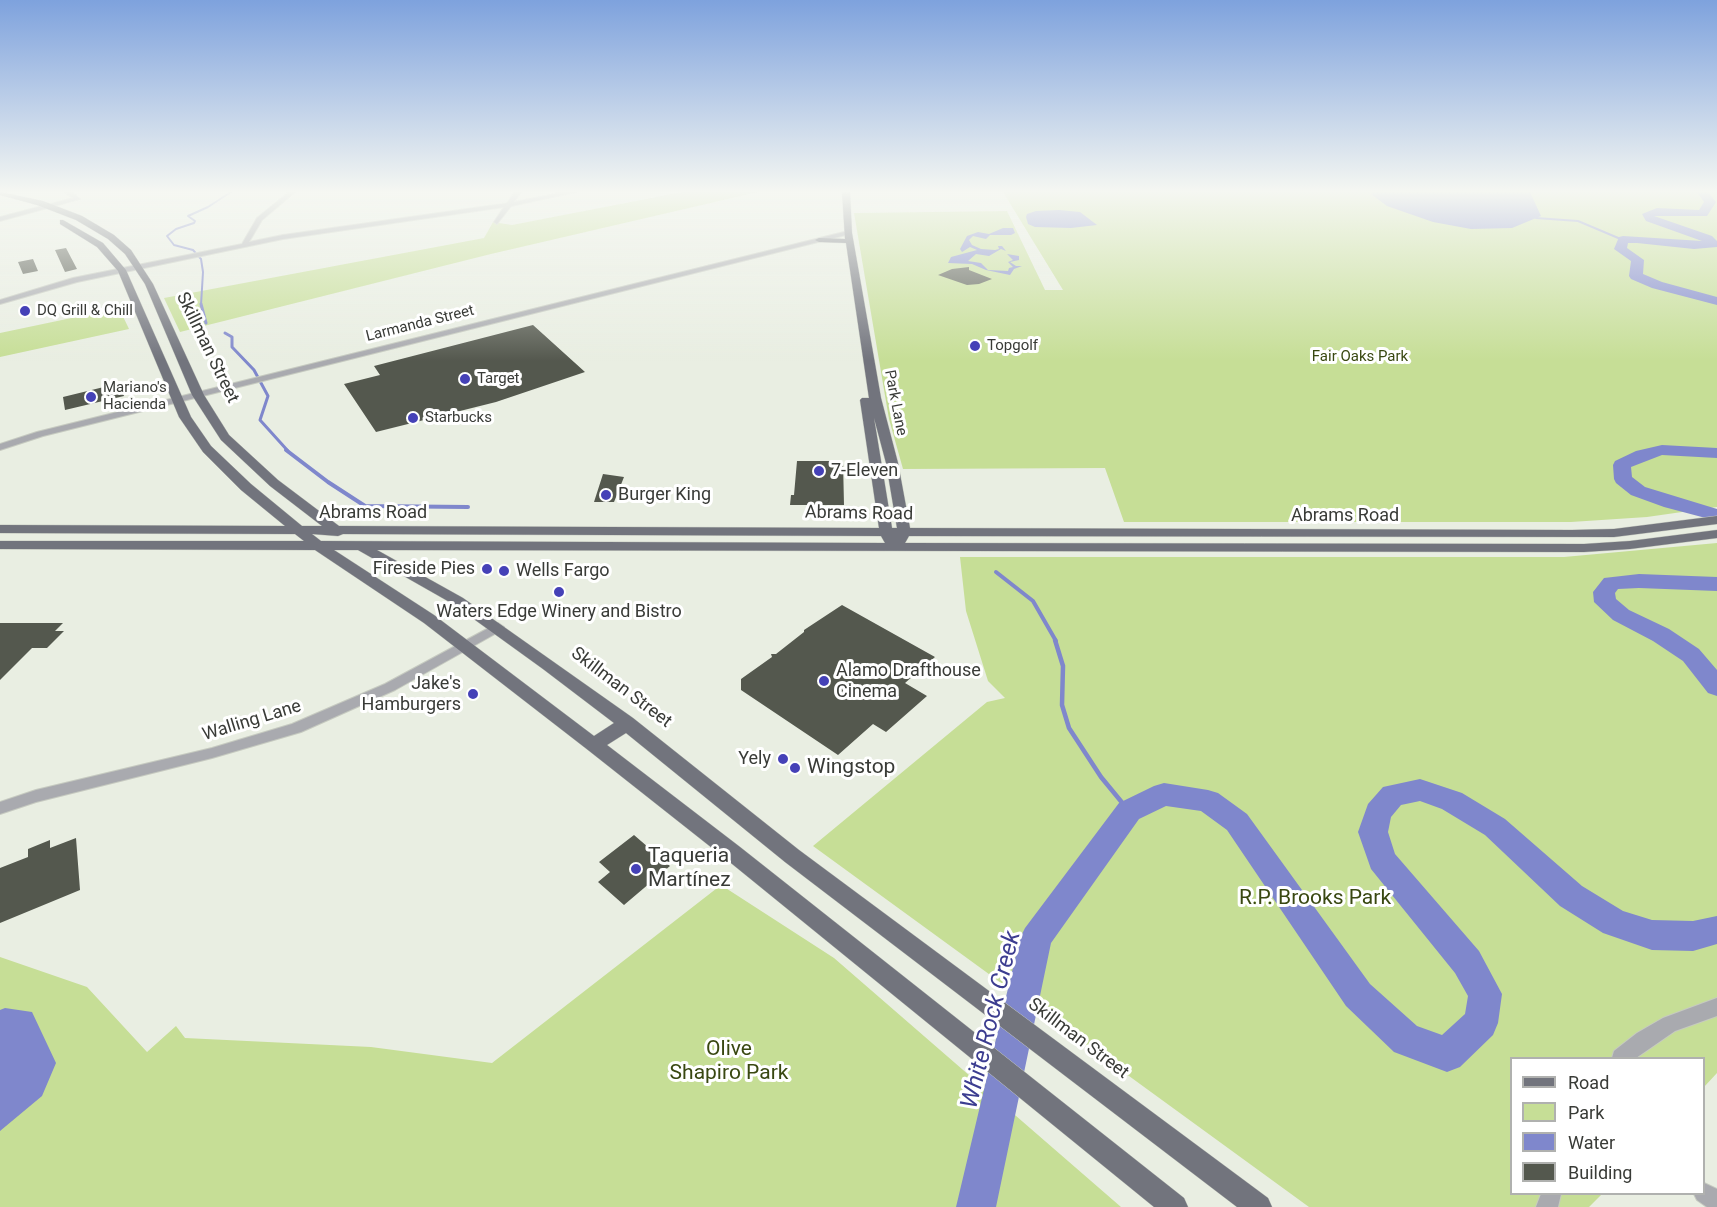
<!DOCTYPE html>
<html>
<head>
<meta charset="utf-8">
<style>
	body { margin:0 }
	#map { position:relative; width:1717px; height:1207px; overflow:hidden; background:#e9eee2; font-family:Roboto,sans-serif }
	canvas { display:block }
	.legend { position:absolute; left:1510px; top:1057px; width:195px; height:138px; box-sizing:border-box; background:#fff; border:2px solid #b0b1af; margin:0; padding:8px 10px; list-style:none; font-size:18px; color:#393b37 }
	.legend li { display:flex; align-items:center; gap:12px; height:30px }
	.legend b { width:30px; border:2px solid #b0b1af }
</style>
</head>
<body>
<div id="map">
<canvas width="1717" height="1207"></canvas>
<ul class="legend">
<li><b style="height:8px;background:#72747d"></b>Road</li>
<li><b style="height:16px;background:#c6de96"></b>Park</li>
<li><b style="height:16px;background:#7f87cc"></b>Water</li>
<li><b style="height:16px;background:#54584e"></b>Building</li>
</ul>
</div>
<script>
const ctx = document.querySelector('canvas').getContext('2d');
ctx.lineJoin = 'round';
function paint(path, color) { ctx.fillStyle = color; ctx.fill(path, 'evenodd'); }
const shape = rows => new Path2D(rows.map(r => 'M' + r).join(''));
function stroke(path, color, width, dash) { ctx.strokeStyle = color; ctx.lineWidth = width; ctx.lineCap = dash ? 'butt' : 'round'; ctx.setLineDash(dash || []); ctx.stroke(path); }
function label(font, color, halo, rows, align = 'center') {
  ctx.font = font + ' Roboto,sans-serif'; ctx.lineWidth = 6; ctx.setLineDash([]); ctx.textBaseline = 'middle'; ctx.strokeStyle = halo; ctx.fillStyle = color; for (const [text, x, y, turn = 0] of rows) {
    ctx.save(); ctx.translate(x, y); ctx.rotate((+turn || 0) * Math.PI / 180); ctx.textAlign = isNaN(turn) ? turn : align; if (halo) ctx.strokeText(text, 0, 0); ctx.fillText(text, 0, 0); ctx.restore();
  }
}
const green = shape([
	[682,192,758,192,491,254,180,332,164,298,484,238,493,222,512,225],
	[1003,192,1717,192,1717,507,1647,517,1571,522,1124,522,1105,468,903,469,889,419,854,213,1007,211,1045,290,1063,290],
	[119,308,129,329,0,357,0,333],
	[1717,543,1717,1073,1704,1087,1704,1058,1512,1058,1512,1194,1602,1194,1589,1207,1309,1207,813,846,987,702,1005,698,988,681,966,611,960,557,1564,557],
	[721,885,834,958,1121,1207,0,1207,0,957,87,987,147,1052,176,1026,185,1038,371,1047,492,1063]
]);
const water = shape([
	[1372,192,1530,192,1541,216,1512,228,1471,229,1433,222,1387,206,1371,194],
	[1059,210,1080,212,1097,225,1071,228,1035,227,1028,224,1026,217,1027,214,1036,211],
	[1003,228,1013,228,1015,233,1011,235,990,235,986,239,973,236,969,240,972,245,981,249,995,250,999,249,998,246,1002,246,1006,251,1001,249,989,256,976,254,968,261,981,263,988,270,1008,271,1009,268,1013,267,1008,262,1013,260,1007,254,1019,256,1019,260,1010,262,1016,266,1022,266,1014,269,1010,275,986,270,972,264,948,263,951,257,977,250,970,247,962,252,960,249,967,236,978,232,989,234],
	[5,1008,32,1012,56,1063,42,1096,0,1131,0,1010]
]);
const streamFar3 = shape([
	[1536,218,1578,221,1623,240],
	[201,305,203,272,201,259,193,250,174,245,167,236,176,229,194,223,195,221,188,216,208,207,231,192]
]);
const streamFar2 = shape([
	[201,304,206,323],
	[225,333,232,337,232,347,254,370,268,396,260,420,288,451]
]);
const streamFar1 = shape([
	[286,450,328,482,365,506,468,507],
	[996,572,1033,601,1056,641]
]);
const stream = shape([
	[1055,640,1063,666,1062,705,1069,728,1101,777,1129,811]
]);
const river = shape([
	[1697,192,1708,192,1716,202,1707,216,1654,216,1712,236,1717,241,1717,247,1694,249,1637,243,1628,243,1627,248,1644,260,1643,274,1662,282,1717,297,1717,305,1652,288,1631,279,1629,276,1631,261,1614,249,1619,237,1623,236,1702,241,1646,221,1642,214,1657,208,1699,210,1704,202,1697,192],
	[1662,445,1717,448,1717,458,1662,455,1631,467,1632,477,1645,487,1717,509,1717,521,1664,507,1631,495,1616,483,1614,479,1613,465,1615,461,1636,451,1662,445],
	[1639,574,1717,577,1717,591,1639,588,1618,589,1615,593,1616,599,1629,610,1669,629,1699,649,1717,670,1717,696,1708,693,1683,661,1653,641,1613,620,1594,602,1593,592,1604,578,1639,574],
	[1420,779,1462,793,1505,819,1582,886,1623,911,1652,920,1693,921,1717,916,1717,944,1693,951,1652,950,1603,933,1560,906,1485,835,1442,809,1420,801,1401,805,1391,817,1388,832,1395,854,1479,951,1502,994,1498,1023,1493,1035,1460,1067,1447,1072,1394,1052,1346,1006,1227,830,1201,811,1166,806,1139,819,1051,943,996,1207,956,1207,1020,938,1025,928,1119,803,1154,786,1164,783,1208,790,1218,793,1247,814,1370,984,1417,1026,1442,1035,1465,1014,1468,996,1455,973,1371,869,1358,832,1368,804,1383,787,1420,779]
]);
const building = shape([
	[66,248,77,269,65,272,55,250],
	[33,259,38,271,23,274,18,262],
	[969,267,969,270,992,279,979,284,967,285,938,275,952,269],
	[533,325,585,372,496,402,376,432,344,384,380,375,374,366],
	[112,385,121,386,124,396,65,410,63,397],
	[797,461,843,461,844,505,790,505,791,495,794,495],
	[603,474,624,477,614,502,594,502],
	[842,605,935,657,905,683,927,696,886,732,873,724,838,755,741,690,741,679,772,657,771,654,776,654,804,632,804,630],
	[0,623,63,623,55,631,64,631,47,648,32,648,0,680],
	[634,835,670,866,624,905,598,882,610,872,599,862],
	[76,838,80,890,0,923,0,868,28,857,28,849,50,840,50,848]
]);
const minor = shape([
	[65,192,71,192,80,199,0,221,0,217,73,198,65,192],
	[289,192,295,192,262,220,249,242,283,235,502,204,507,203,515,192,521,192,514,202,565,192,576,192,511,206,497,224,494,222,504,207,283,239,77,282,0,304,0,300,73,278,242,244,257,218,289,192],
	[848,231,851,233,850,234,43,436,0,450,0,444,37,432,848,231],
	[498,623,504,627,502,630,395,690,301,732,212,758,36,802,0,814,0,802,36,790,212,748,292,724,385,684,498,623],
	[1717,998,1717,1016,1675,1031,1636,1058,1612,1058,1614,1051,1637,1033,1663,1018,1717,998],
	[1704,1183,1717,1189,1717,1207,1707,1207,1697,1200,1694,1194,1704,1194,1704,1183],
	[1541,1194,1561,1194,1558,1207,1536,1207,1541,1194]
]);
const major = shape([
	[0,192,43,201,82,216,114,235,131,250,153,284,204,395,229,435,278,480,339,526,879,528,860,400,862,398,869,398,846,243,819,242,815,240,819,238,845,239,842,192,850,192,852,233,881,398,898,463,910,528,1572,530,1614,529,1717,516,1717,524,1614,537,909,536,905,543,1584,544,1630,541,1717,530,1717,538,1630,549,1584,552,377,550,463,598,633,718,799,850,1268,1198,1272,1207,1237,1207,785,862,626,733,607,745,740,847,1184,1198,1188,1207,1154,1207,726,859,588,750,424,623,315,550,0,549,0,541,304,541,295,534,0,533,0,525,285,526,241,490,203,452,179,417,118,271,97,247,60,224,60,220,63,220,103,243,126,270,191,417,211,446,251,484,302,526,322,526,270,486,221,440,192,395,145,284,125,254,108,239,76,220,37,205,0,195,0,192],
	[874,418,886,463,897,528,892,528,874,418],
	[312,534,338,536,343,534,881,536,885,543,321,541,312,534],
	[334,550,358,550,453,604,543,669,614,723,594,736,434,615,334,550]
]);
const markers = [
	[25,311,6,"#4541b7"],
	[975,346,6,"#4541b7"],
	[465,379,6,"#4541b7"],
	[91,397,6,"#4541b7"],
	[413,418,6,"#4541b7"],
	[819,471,6,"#4541b7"],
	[606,495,6,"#4541b7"],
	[487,569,6,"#4541b7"],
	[504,571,6,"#4541b7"],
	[559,592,6,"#4541b7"],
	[824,681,6,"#4541b7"],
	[473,694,6,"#4541b7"],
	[783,759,6,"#4541b7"],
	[795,768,6,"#4541b7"],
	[636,869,6,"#4541b7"]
];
const farPoinames = [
	["DQ Grill & Chill",37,311],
	["Topgolf",987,346],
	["Target",477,379],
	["Mariano's",103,388],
	["Hacienda",103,405],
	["Starbucks",425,418]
];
const farStreetnames = [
	["Larmanda Street",420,324,-14],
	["Park Lane",895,403,79]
];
const farParknames = [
	["Fair Oaks Park",1360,357]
];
const streetNames = [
	["Skillman Street",207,348,64],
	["Abrams Road",373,513],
	["Abrams Road",859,514,1],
	["Abrams Road",1345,516],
	["Skillman Street",621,688,37],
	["Walling Lane",252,721,-17],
	["Skillman Street",1078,1039,37]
];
const poiNames = [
	["7-Eleven",831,471],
	["Burger King",618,495],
	["Fireside Pies",475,569,"right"],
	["Wells Fargo",516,571],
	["Waters Edge Winery and Bistro",559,612,"center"],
	["Alamo Drafthouse",836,671],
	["Cinema",836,692],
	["Jake's",461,684,"right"],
	["Hamburgers",461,705,"right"],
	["Yely",771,759,"right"]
];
const nearPoinames = [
	["Wingstop",807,768],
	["Taqueria",648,857],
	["Martínez",648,881]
];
const nearParknames = [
	["R.P. Brooks Park",1315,899],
	["Olive",729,1050],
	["Shapiro Park",729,1074]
];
const nearWaternames = [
	["White Rock Creek",992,1020,-76]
];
paint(green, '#c6de96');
paint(water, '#7f87cc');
stroke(streamFar3, '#7f87cc', 2);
stroke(streamFar2, '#7f87cc', 3);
stroke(streamFar1, '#7f87cc', 4);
stroke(stream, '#7f87cc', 4.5);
paint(river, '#7f87cc');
paint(building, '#54584e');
stroke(minor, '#c6cac0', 2);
stroke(major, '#c6cac0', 1);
paint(minor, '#a9aaaf');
paint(major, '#72747d');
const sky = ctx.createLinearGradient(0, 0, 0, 361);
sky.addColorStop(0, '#7ea2dd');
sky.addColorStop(0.53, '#f5f7f2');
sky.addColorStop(1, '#f5f7f200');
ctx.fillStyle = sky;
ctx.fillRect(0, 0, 1717, 361);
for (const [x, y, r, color] of markers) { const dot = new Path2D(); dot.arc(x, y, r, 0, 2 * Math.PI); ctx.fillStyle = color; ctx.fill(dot); stroke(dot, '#fff', 2); }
label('15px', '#393b37', '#fff', farPoinames, 'left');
label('15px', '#393b37', '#fff', farStreetnames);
label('15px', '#394811', '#fff', farParknames);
label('18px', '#393b37', '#fff', streetNames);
label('18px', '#393b37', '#fff', poiNames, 'left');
label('21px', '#393b37', '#fff', nearPoinames, 'left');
label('21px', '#394811', '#fff', nearParknames);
label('italic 24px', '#3c3d90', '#fff', nearWaternames);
</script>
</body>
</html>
